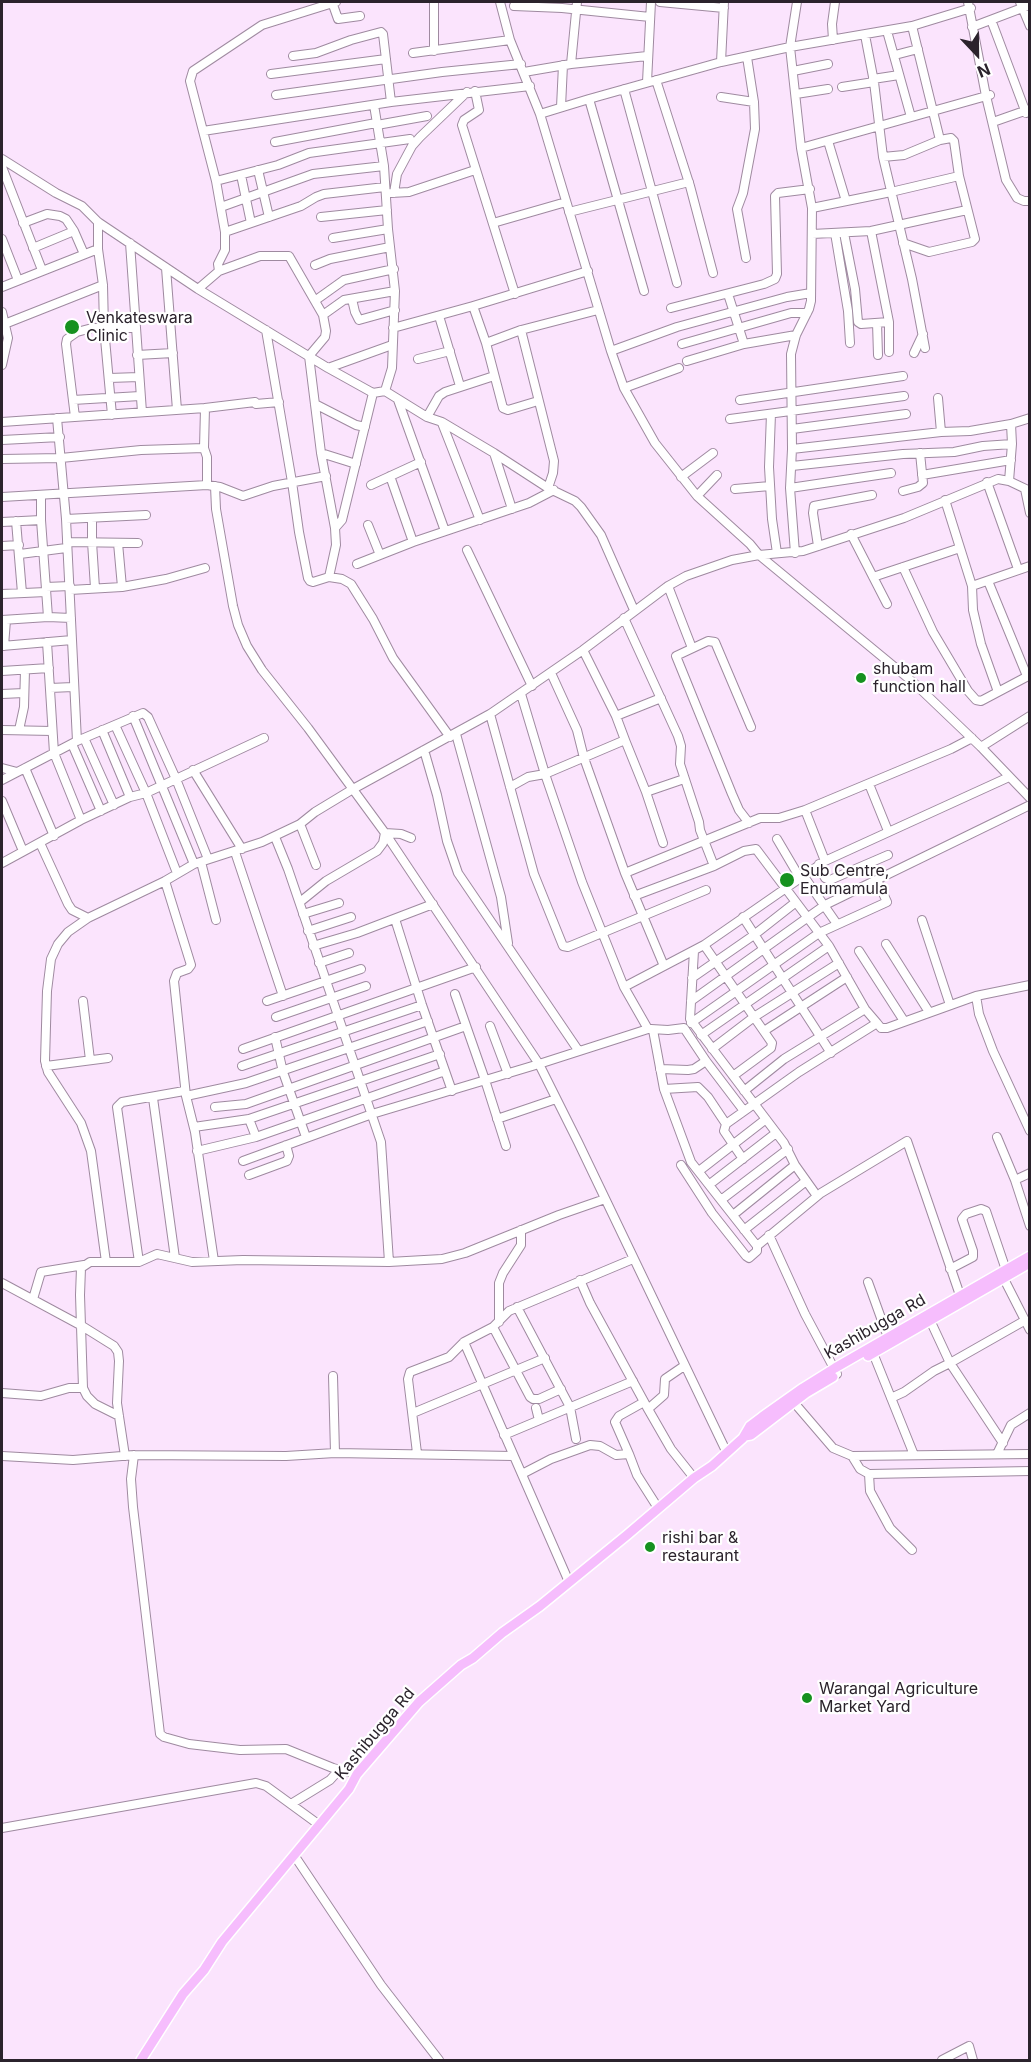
<!DOCTYPE html>
<html>
<head>
<meta charset="utf-8">
<style>
	body { margin:0 }
	#map { position:relative; width:1031px; height:2062px; overflow:hidden; background:#fbe4fd; font-family:Inter,sans-serif }
	canvas { display:block }
	.frame { position:absolute; inset:0; border:3px solid #2b232c; pointer-events:none }
	.north { position:absolute; left:947px; top:24px; width:60px; height:60px; -webkit-text-stroke:4px #fff; paint-order:stroke; rotate:158deg; font-size:16px; font-weight:700; line-height:24px; text-align:center; color:#2b232c }
	.north::after { content:''; display:block; margin:auto; width:21px; height:27px; background:#2b232c; clip-path:polygon(50% 0,100% 100%,50% 72%,0 100%) }
</style>
</head>
<body>
<div id="map">
<canvas width="1031" height="2062"></canvas>
<div class="frame"></div>
<div class="north">N</div>
</div>
<script>
const ctx = document.querySelector('canvas').getContext('2d');
ctx.lineJoin = 'round';
const shape = rows => new Path2D(rows.map(r => 'M' + r).join(''));
function stroke(path, color, width, dash) { ctx.strokeStyle = color; ctx.lineWidth = width; ctx.lineCap = dash ? 'butt' : 'round'; ctx.setLineDash(dash || []); ctx.stroke(path); }
function label(font, color, halo, rows, align = 'center') {
  ctx.font = font + ' Inter,sans-serif'; ctx.lineWidth = 4.5; ctx.setLineDash([]); ctx.textBaseline = 'middle'; ctx.strokeStyle = halo; ctx.fillStyle = color; for (const [text, x, y, turn = 0] of rows) {
    ctx.save(); ctx.translate(x, y); ctx.rotate((+turn || 0) * Math.PI / 180); ctx.textAlign = isNaN(turn) ? turn : align; if (halo) ctx.strokeText(text, 0, 0); ctx.fillText(text, 0, 0); ctx.restore();
  }
}
const minor = shape([
	[332,2,338,19,360,16],
	[434,2,434,51],
	[500,2,510,40,540,114,611,351,624,388,655,443,697,496,750,544,759,555,914,683,981,747,1030,798],
	[660,2,724,8],
	[968,2,986,96,1006,180,1017,198,1024,201,1030,201],
	[1020,2,1030,26],
	[514,6,562,8,650,17],
	[993,25,1026,113],
	[912,26,940,140],
	[972,27,1030,5],
	[887,31,911,117],
	[865,35,874,82,883,157,912,279,925,348],
	[833,40,832,24,835,2],
	[413,53,510,40],
	[895,55,918,49],
	[293,56,316,53,351,40,381,32,383,34,391,102],
	[721,62,790,47,912,26,971,8],
	[571,64,577,2],
	[793,71,828,64],
	[524,72,571,64,647,56],
	[271,74,386,59],
	[873,79,899,75],
	[656,80,690,186,713,273],
	[647,82,651,2],
	[842,87,874,82],
	[624,89,677,283],
	[475,91,479,110,464,120,462,125,515,294],
	[796,94,828,89],
	[276,95,442,72,521,64],
	[721,97,754,102],
	[589,99,644,291],
	[374,105,384,166,388,229,395,291,392,368,385,391],
	[561,107,563,65],
	[540,114,589,99,721,62,724,2],
	[993,122,1030,109],
	[377,125,427,116],
	[203,131,391,102,530,86],
	[828,141,846,201],
	[275,142,376,123],
	[801,148,990,95],
	[883,157,904,155,940,140,951,138,954,141,959,176,975,239,972,242,929,252,903,243],
	[2,159,56,193,82,206,98,222,198,289,328,368,373,393,385,391,427,417,442,422,494,453,548,488,575,501,581,507,601,535,634,610],
	[2,167,42,270],
	[258,170,269,217],
	[241,175,251,223],
	[216,181,278,165,309,153,410,139],
	[391,193,409,192,475,170],
	[394,193,397,174,412,146,420,137,467,92],
	[221,207,313,174,384,166],
	[812,208,891,192,959,176],
	[569,212,689,182],
	[321,217,387,210],
	[98,222,98,249,103,285,104,328,112,415],
	[23,223,47,214,60,216,66,219,74,231,84,254],
	[493,223,566,202],
	[871,231,889,322],
	[225,232,301,206,316,197,324,194,385,187],
	[835,233,848,311,850,343],
	[844,233,855,289,858,322,861,324,889,322,889,352],
	[812,234,871,231,967,210],
	[333,238,388,229],
	[2,239,18,280],
	[130,243,142,412],
	[33,248,74,231],
	[746,258,737,209,743,193,755,129,754,102,747,57],
	[315,265,330,259,390,247],
	[166,268,177,410],
	[219,271,218,264,225,250,225,232,216,181,190,81,193,71,262,25,336,2],
	[2,287,98,249],
	[198,289,219,271,260,256,289,256,323,315],
	[728,294,744,344],
	[352,299,355,312,359,320,395,310],
	[316,300,344,280,394,269],
	[473,306,486,343,503,408,508,410,538,401],
	[671,308,764,284,775,279,777,274,775,196,778,193,810,189],
	[2,312,8,338,2,365],
	[439,316,460,386],
	[877,323,878,355],
	[2,325,103,285],
	[393,328,473,306,588,271],
	[266,330,292,482,299,532,308,578,310,581,313,582,329,577,342,579,351,584,373,619,393,658,450,737],
	[521,330,554,461,553,473,548,488],
	[486,343,521,330,598,310],
	[682,344,791,313,807,313],
	[611,351,677,327,787,297,811,293],
	[914,353,923,334],
	[137,355,173,353],
	[418,359,450,351],
	[687,361,744,344,796,335],
	[328,368,392,345],
	[109,378,139,377],
	[624,388,679,368],
	[938,398,941,432],
	[73,400,140,396],
	[398,400,445,531],
	[740,400,903,376],
	[256,404,279,402],
	[315,404,356,425,365,427],
	[205,408,255,402],
	[771,414,769,467,772,519,777,553],
	[75,417,66,344,67,339,77,332,92,328,135,328],
	[427,417,439,396,445,392,494,376],
	[57,418,66,519,77,741],
	[730,419,904,396],
	[2,422,205,408,204,448,207,457,207,485],
	[442,423,480,520],
	[792,429,906,414],
	[2,440,60,437],
	[792,449,941,432,970,431,1011,424,1030,418],
	[321,453,356,464],
	[494,453,512,509],
	[2,459,61,458,141,450,204,448],
	[792,466,903,454,954,452,983,446,1012,444],
	[922,475,1011,460],
	[390,476,413,542],
	[681,477,713,453],
	[1009,481,1012,444,1011,424],
	[987,482,1018,569],
	[371,485,421,462],
	[215,486,216,509,233,606,238,625,247,646,262,670,308,728,385,833,539,1064,578,1142,727,1453],
	[790,488,891,473],
	[735,489,770,486],
	[1025,489,1030,513],
	[903,491,918,487,923,483,920,453],
	[41,495,41,520,48,617],
	[697,496,717,475],
	[2,497,207,485,220,487,243,496,273,486,326,476],
	[945,500,972,586,1030,566],
	[92,518,92,542,95,588],
	[66,519,146,515],
	[16,521,22,593],
	[2,522,41,520],
	[368,525,380,555],
	[335,528,321,453,309,356,325,337,326,331,323,315,344,300,395,291],
	[851,534,887,604],
	[67,542,138,543],
	[118,543,122,587],
	[2,546,19,545],
	[818,546,813,513,814,506,872,495],
	[467,550,532,686],
	[795,553,790,488,792,449,791,354,796,335,809,309,811,301,812,208,801,148,790,47,797,2],
	[20,554,66,548],
	[357,564,413,542,529,503,554,490],
	[903,567,933,632,968,691,976,700,981,701,1030,675],
	[329,577,336,545,335,528,342,520,373,393],
	[873,577,960,548],
	[988,581,1027,676],
	[668,586,692,648],
	[972,586,973,610,981,644,998,692],
	[46,587,70,586],
	[70,590,122,587,166,579,205,568],
	[2,594,46,592],
	[624,618,678,736,681,746,680,764,699,822,700,830,714,866],
	[2,620,48,617,71,618],
	[47,642,54,753,81,820],
	[2,646,72,640],
	[4,646,6,620],
	[583,650,616,716],
	[2,671,49,668],
	[551,673,577,730,584,758,625,873,664,966],
	[50,688,73,687],
	[2,694,24,693],
	[521,694,545,774,582,882,624,987],
	[490,714,534,874,563,946,568,947,706,890],
	[133,716,194,864],
	[115,725,146,793,177,873],
	[2,730,52,731],
	[19,730,24,707,25,670],
	[102,730,130,797],
	[456,734,501,897,508,943],
	[84,738,114,805],
	[625,740,646,792,663,843],
	[72,744,101,811],
	[981,747,1030,716],
	[424,750,437,795,447,841,458,873,578,1050],
	[2,768,17,772],
	[25,768,54,836],
	[193,770,242,849],
	[2,780,77,741,143,713,148,717,176,779,208,859],
	[869,784,888,831],
	[510,787,528,777,545,774,625,740,616,716,661,698],
	[646,792,684,779],
	[2,801,23,851],
	[749,823,739,810,732,794,676,656,708,641,715,642,751,727],
	[300,824,316,865],
	[275,837,288,869,381,1142,389,1262],
	[777,839,800,878],
	[40,843,68,904,72,910,88,918],
	[235,852,283,996],
	[825,861,805,810,951,749,972,738],
	[201,862,216,920],
	[2,863,81,820,130,797,146,793,264,738],
	[819,864,825,878,830,880,888,855],
	[625,873,760,818,779,818,805,810],
	[803,875,837,924],
	[165,881,191,965,188,969,177,973,174,981,186,1096,246,1083,428,1021],
	[634,896,714,866,744,851,756,849,829,946,865,1009,877,1023,799,1072,726,1124,724,1131,743,1159],
	[300,902,326,881,377,851,383,843,385,833,401,834,411,838],
	[303,914,339,903],
	[743,917,831,1053],
	[395,919,422,1005,452,1091],
	[922,920,950,1005],
	[308,931,351,917],
	[886,944,929,1012],
	[704,945,772,1043,771,1048,733,1076],
	[313,946,357,933,433,904],
	[694,951,690,1019,784,1143,795,1165,817,1196],
	[859,951,904,1021],
	[319,963,349,953],
	[692,978,754,935,796,902],
	[455,994,485,1080,506,1146],
	[976,996,979,1014,993,1051,1030,1131],
	[83,1001,90,1060],
	[267,1001,361,969],
	[691,1001,825,905,1030,805],
	[276,1017,366,986],
	[691,1023,819,933,887,902,877,880],
	[877,1023,881,1028,887,1028,976,996,1030,985],
	[490,1026,508,1074],
	[651,1029,668,1030,684,1028,706,1061,744,1111],
	[653,1030,664,1089,691,1162,757,1246,821,1193,907,1141,962,1301],
	[764,1031,847,977],
	[701,1035,829,946],
	[275,1037,283,1072,306,1137],
	[243,1049,476,967],
	[712,1049,754,1017,839,963],
	[46,1066,108,1058],
	[242,1066,422,1005],
	[660,1069,688,1070,694,1069,706,1061],
	[664,1089,698,1087,708,1097,726,1124],
	[744,1091,784,1059,865,1009],
	[186,1096,195,1132,214,1261],
	[153,1098,175,1258],
	[215,1107,246,1104,466,1026],
	[249,1119,256,1137],
	[497,1119,556,1099],
	[194,1127,249,1119,440,1054],
	[997,1137,1015,1180,1030,1226],
	[197,1151,256,1137,445,1071],
	[243,1161,372,1114,539,1064,648,1029,624,987,704,945,825,861,1009,777],
	[681,1165,712,1213,746,1256,749,1258,757,1251,757,1246],
	[699,1171,766,1119],
	[249,1175,287,1161,289,1156,286,1145],
	[1015,1180,1030,1173],
	[710,1184,776,1133],
	[721,1200,788,1149],
	[733,1215,795,1165],
	[744,1230,806,1181],
	[769,1235,805,1314,837,1374],
	[106,1262,91,1151,81,1123,48,1072,45,1061,47,991,51,959,58,944,68,932,88,918,165,881,194,864,262,842,300,824,315,812,353,789,490,714,583,650,668,586,686,576,732,560,759,555,803,551,904,518,998,479,1009,481,1030,491],
	[139,1262,117,1107,122,1102,184,1091],
	[950,1269,973,1257,973,1251,962,1219,966,1214,981,1209,986,1211,1006,1270],
	[1004,1279,1030,1330],
	[580,1280,590,1303,648,1409,671,1449,694,1478],
	[868,1282,890,1343],
	[2,1283,82,1326,114,1346,118,1352,119,1361,117,1403,125,1456],
	[33,1299,41,1272,84,1265],
	[517,1307,570,1407,576,1439],
	[499,1322,499,1283,503,1273,521,1245,521,1230],
	[493,1327,530,1397,533,1399,539,1399,561,1389],
	[464,1342,569,1582],
	[873,1353,914,1455],
	[333,1376,335,1453],
	[2,1393,41,1396,69,1388,83,1388],
	[891,1398,904,1392,934,1371,950,1363,930,1320],
	[791,1399,833,1448,852,1456,1030,1454],
	[536,1408,539,1420],
	[648,1409,664,1395,665,1379,684,1366],
	[413,1413,545,1358],
	[119,1416,95,1404,87,1396,83,1388,80,1295,81,1268,90,1262,139,1262,157,1254,192,1262,243,1260,389,1262,442,1259,465,1253,559,1215,605,1199],
	[504,1435,633,1381],
	[1003,1443,950,1363,1024,1321],
	[417,1453,408,1379,410,1372,449,1357,464,1342,493,1327,509,1311,633,1259],
	[629,1454,615,1422,619,1416,644,1402],
	[997,1454,1011,1425,1030,1413],
	[134,1455,131,1479,133,1507,160,1734,164,1737,189,1744,240,1750,286,1749,333,1768,357,1774],
	[2,1456,73,1460,134,1455,286,1456,335,1453,513,1456],
	[852,1456,860,1469,869,1474,1030,1471],
	[522,1474,551,1459,590,1445,600,1446,616,1455,629,1454,637,1475,658,1508],
	[869,1474,870,1491,890,1528,912,1550],
	[291,1804,330,1780,339,1770],
	[2,1828,256,1783,266,1786,318,1824],
	[294,1855,381,1985,439,2060],
	[942,2060,969,2046,973,2060]
]);
const major = shape([
	[868,1356,1030,1263],
	[745,1436,751,1435,806,1393,833,1377],
	[141,2060,183,1994,204,1970,222,1942,349,1789,357,1774,419,1702,461,1665,473,1658,502,1633,540,1606,627,1535,694,1478,712,1466,743,1438,750,1426,762,1417,803,1388,835,1368,1030,1256]
]);
const markers = [
	[72,327,8,"#16911f"],
	[861,678,6,"#16911f"],
	[787,880,8,"#16911f"],
	[650,1547,6,"#16911f"],
	[807,1698,6,"#16911f"]
];
const poiNames = [
	["Venkateswara",86,318],
	["Clinic",86,336],
	["shubam",873,669],
	["function hall",873,687],
	["Sub Centre,",800,871],
	["Enumamula",800,889],
	["rishi bar &",662,1538],
	["restaurant",662,1556],
	["Warangal Agriculture",819,1689],
	["Market Yard",819,1707]
];
const streetNames = [
	["Kashibugga Rd",875,1327,-30],
	["Kashibugga Rd",375,1734,-50]
];
stroke(minor, '#9f8aa0', 10);
stroke(major, '#fff', 12);
stroke(minor, '#fff', 8);
stroke(major, '#f6bdfd', 9);
for (const [x, y, r, color] of markers) { const dot = new Path2D(); dot.arc(x, y, r, 0, 2 * Math.PI); ctx.fillStyle = color; ctx.fill(dot); stroke(dot, '#fff', 2); }
label('16px', '#2b232c', '#fff', poiNames, 'left');
label('16px', '#2b232c', '#fff', streetNames);
</script>
</body>
</html>
